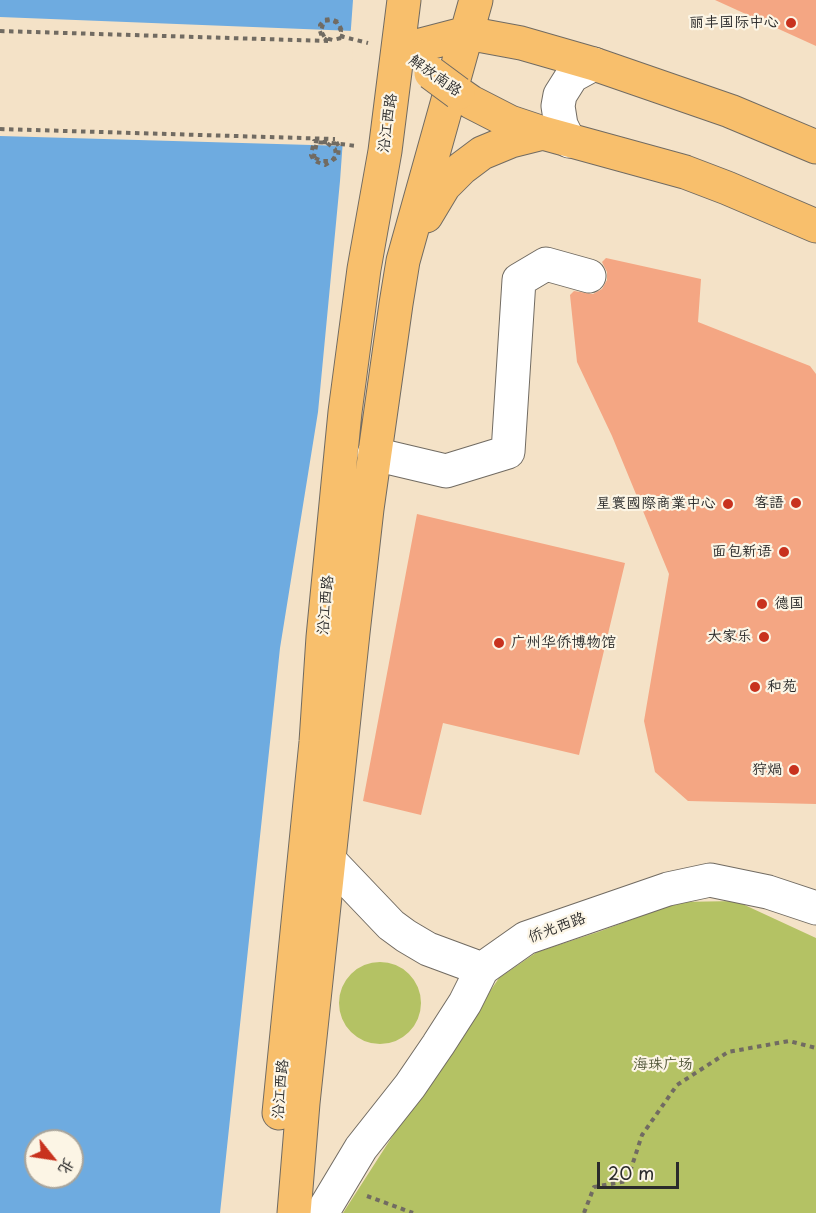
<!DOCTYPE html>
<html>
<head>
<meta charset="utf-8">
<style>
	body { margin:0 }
	#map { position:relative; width:816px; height:1213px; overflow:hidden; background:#f4e2c7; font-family:"Playpen Sans","LXGW WenKai TC",sans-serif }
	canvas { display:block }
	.north { position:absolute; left:24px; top:1129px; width:60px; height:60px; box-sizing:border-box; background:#fcf5e5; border:2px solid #a8a49b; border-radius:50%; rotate:120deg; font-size:16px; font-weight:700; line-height:24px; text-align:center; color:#2b2b2b }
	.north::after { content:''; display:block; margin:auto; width:21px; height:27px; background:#c8321e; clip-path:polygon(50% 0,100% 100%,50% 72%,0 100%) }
	.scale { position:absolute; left:597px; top:1162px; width:82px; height:27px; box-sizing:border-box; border:3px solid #2b2b2b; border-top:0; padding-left:8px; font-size:18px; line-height:21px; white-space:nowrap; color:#2b2b2b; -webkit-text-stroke:4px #fcf5e5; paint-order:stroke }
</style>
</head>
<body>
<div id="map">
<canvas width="816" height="1213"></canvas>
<div class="north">北</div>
<div class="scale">20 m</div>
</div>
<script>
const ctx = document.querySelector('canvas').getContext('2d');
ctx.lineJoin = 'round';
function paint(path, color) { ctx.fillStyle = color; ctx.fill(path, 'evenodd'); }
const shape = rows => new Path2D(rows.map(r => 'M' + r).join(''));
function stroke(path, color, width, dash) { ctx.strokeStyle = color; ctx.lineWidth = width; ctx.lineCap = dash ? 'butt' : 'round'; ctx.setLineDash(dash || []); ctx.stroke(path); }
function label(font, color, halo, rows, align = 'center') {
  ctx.font = font + ' "Playpen Sans","LXGW WenKai TC",sans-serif'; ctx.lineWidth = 4.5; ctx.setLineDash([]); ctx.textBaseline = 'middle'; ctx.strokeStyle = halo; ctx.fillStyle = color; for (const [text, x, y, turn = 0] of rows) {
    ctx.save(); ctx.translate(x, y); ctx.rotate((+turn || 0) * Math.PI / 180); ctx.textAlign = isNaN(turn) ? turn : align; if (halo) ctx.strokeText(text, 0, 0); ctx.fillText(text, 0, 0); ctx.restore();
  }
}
const green = shape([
	[736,901,816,938,816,1213,343,1213,408,1112,499,978,537,952,598,932,679,902],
	'339 1003a41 41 0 1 1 82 0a41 41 0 1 1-82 0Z'
]);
const water = shape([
	[0,0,353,0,340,181,318,412,280,648,220,1213,0,1213],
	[36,1141,72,1141,72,1177,36,1177]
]);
const pier = shape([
	[0,17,354,31,346,146,0,136]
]);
const building = shape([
	[715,0,816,0,816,46],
	[606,258,701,279,698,322,810,366,816,374,816,804,688,801,655,772,644,721,669,574,612,436,577,362,570,295,574,291,593,294,602,289,607,280,607,272,602,262],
	[417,514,625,563,579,755,443,723,421,815,363,801]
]);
const path = shape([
	[0,31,328,41],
	[341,38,333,40,325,38,321,31,324,21,331,20,337,23,341,31,340,36,368,43],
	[0,129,335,139],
	[315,158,314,156,317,142,327,143,335,149,336,155,332,161,325,165,317,162,313,159,311,155,314,141,357,146],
	[367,1196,413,1213],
	[584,1213,594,1187,627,1181,642,1135,677,1085,728,1052,789,1041,816,1048]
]);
const minor = shape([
	[569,141,561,125,558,106,560,95,572,76,594,64],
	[374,454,446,471,508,452,519,280,546,264,589,276],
	[329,860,391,925,406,936,428,949,482,969],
	[322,1213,361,1148,410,1086,438,1045,465,1003,482,969,526,938,668,889,710,880,768,892,816,908]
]);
const major = shape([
	[398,51,467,33,521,43,594,64,730,111,816,147],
	[458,93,471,102,510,122,543,133,685,172,727,188,816,226],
	[426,216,444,186,462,168,482,153,511,141,543,133],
	[279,1113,316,742,323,637,345,412,364,269,385,151,404,0],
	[294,1213,303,1103,353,633,367,509,396,304,403,261,476,0]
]);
const pathBridge = shape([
	[328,41,322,37,320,31,320,25,324,20,331,19,338,22,343,33,341,38],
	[315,158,322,161,331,161,338,157,339,147,335,139]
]);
const majorBridge = shape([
	[431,73,458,93]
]);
const markers = [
	[791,23,6,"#c8321e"],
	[796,503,6,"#c8321e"],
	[728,504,6,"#c8321e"],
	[784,552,6,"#c8321e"],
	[762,604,6,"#c8321e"],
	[764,637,6,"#c8321e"],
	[499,643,6,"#c8321e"],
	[755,687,6,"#c8321e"],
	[794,770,6,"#c8321e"]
];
const poiNames = [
	["丽丰国际中心",779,23],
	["客語",784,503],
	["星寰國際商業中心",716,504],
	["面包新语",772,552],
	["德国",774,604,"left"],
	["大家乐",752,637],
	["广州华侨博物馆",511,643,"left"],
	["和苑",767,687,"left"],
	["狩煱",782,770]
];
const streetNames = [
	["解放南路",435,76,35],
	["沿江西路",388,123,-82],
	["沿江西路",326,605,-85],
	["侨光西路",557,928,-20],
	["沿江西路",281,1089,-85]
];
const parkNames = [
	["海珠广场",663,1065]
];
paint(green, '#b4c264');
paint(water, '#6eabe0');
paint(pier, '#f4e2c7');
paint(building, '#f4a683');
stroke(minor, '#716b62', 35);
stroke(major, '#716b62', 35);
stroke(path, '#716b62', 4, [4.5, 4.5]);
stroke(minor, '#fff', 33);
stroke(major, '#f8bf6c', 33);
stroke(majorBridge, '#716b62', 35, []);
stroke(pathBridge, '#716b62', 4, [4.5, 4.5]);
stroke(majorBridge, '#f8bf6c', 33);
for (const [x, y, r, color] of markers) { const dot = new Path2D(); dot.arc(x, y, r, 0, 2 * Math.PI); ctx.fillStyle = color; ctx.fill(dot); stroke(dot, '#fcf5e5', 2); }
label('15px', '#2b2b2b', '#fcf5e5', poiNames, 'right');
label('15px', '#2b2b2b', '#fcf5e5', streetNames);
label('15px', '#54583c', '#fcf5e5', parkNames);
</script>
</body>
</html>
